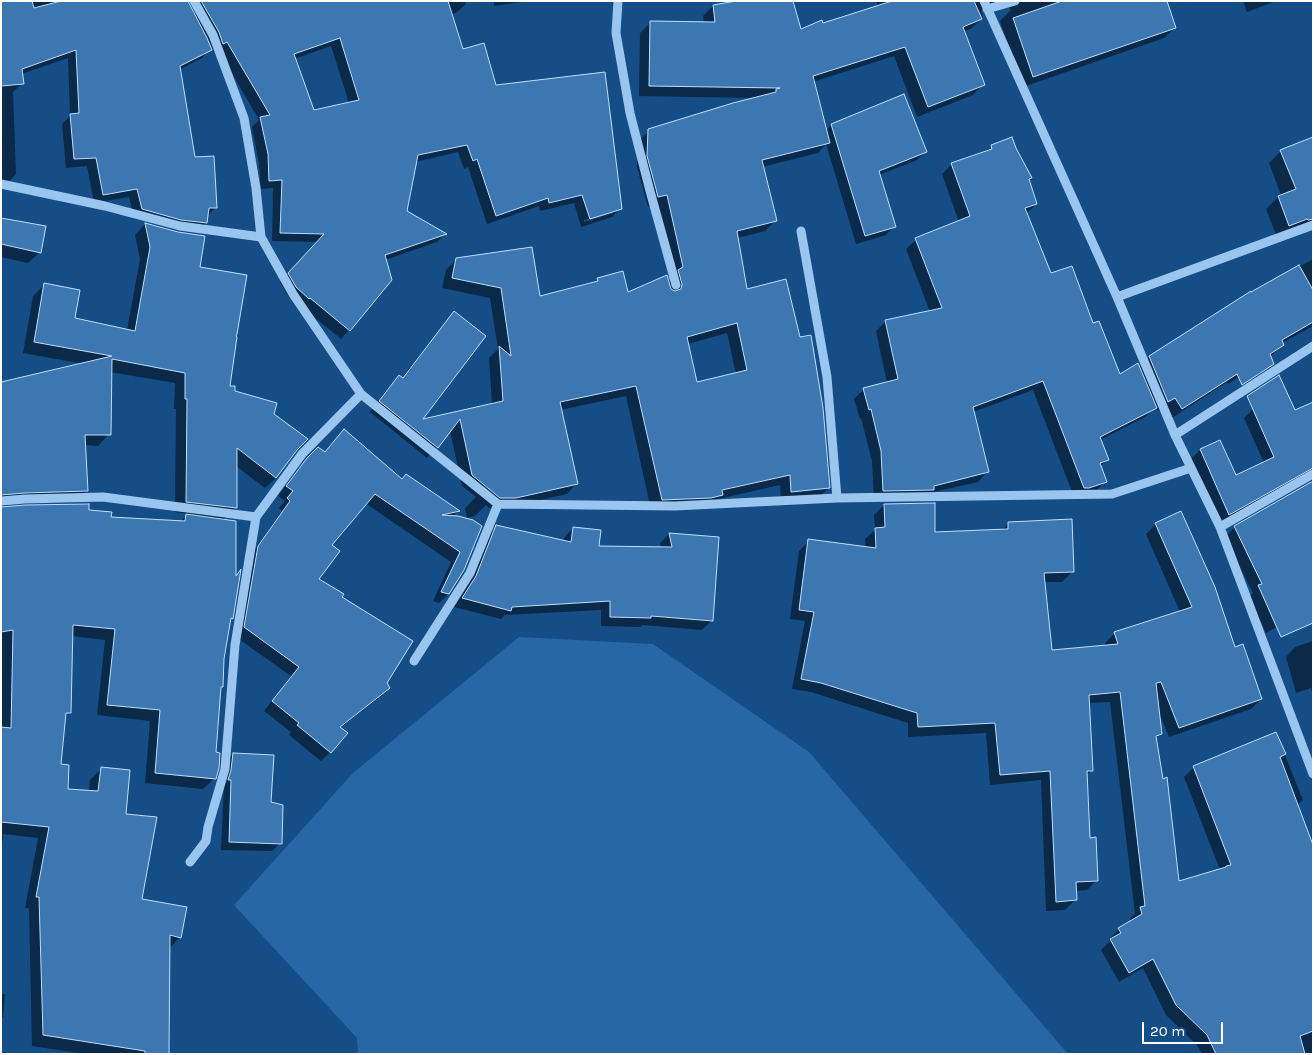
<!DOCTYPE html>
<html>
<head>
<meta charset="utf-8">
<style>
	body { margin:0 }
	#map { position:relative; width:1314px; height:1055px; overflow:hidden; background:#154d87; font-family:Karla,sans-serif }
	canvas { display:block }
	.frame { position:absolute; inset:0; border:2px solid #fff; pointer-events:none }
	.scale { position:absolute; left:1142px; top:1022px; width:81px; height:22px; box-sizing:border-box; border:2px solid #fff; border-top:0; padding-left:6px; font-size:15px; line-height:18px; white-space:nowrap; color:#fff; -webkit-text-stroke:4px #154d87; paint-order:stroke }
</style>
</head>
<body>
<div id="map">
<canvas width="1314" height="1055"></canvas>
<div class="frame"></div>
<div class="scale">20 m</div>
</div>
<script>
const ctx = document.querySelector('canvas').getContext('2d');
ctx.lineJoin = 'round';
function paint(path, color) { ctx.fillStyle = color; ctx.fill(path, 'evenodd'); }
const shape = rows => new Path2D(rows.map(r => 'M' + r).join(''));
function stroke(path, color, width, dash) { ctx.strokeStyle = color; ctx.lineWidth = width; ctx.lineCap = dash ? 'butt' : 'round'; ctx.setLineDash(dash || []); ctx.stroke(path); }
const green = shape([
	[519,637,653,644,809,752,1068,1054,358,1054,357,1038,234,905,353,773]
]);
const shadow = shape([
	[1,1,465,1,466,4,457,12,451,15,462,50,496,87,620,209,612,217,581,227,574,203,540,211,539,206,487,224,468,167,464,169,458,152,415,162,406,212,445,234,437,242,385,260,349,330,341,339,288,296,280,282,317,242,272,241,273,188,261,189,259,164,252,127,259,120,218,49,214,52,206,34,205,34,210,49,202,58,179,70,194,159,216,207,207,216,206,223,197,231,134,218,129,197,94,203,87,166,66,168,62,124,70,116,68,58,21,74,22,83,13,92,16,174,8,183,1,183],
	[331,46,349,103,313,112,294,59],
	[613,211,613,213,584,222,584,220],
	[494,1,528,1,494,6],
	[876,1,1166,1,1175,28,1164,38,1023,87,1000,21,1011,10,1009,7,1002,5,981,11,983,17,972,28,963,32,983,84,973,95,917,117,894,56,813,82,826,131,831,125,904,96,926,152,917,160,879,175,894,226,886,235,856,244,826,144,818,153,762,167,776,220,765,231,737,238,746,290,829,488,818,498,781,502,780,485,718,499,711,506,651,510,626,396,560,410,577,483,567,494,504,508,489,508,486,505,475,516,467,518,465,508,476,497,462,486,450,431,437,447,427,458,370,412,388,388,399,377,401,379,444,324,454,313,419,421,492,405,489,358,498,349,490,298,442,288,446,270,457,259,539,298,593,283,598,279,627,293,668,282,673,277,656,204,648,207,646,200,637,167,638,141,649,131,755,98,639,96,640,33,650,23,704,23,703,16,713,6,800,30,879,7],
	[727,333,736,374,696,383,688,344],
	[1243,1,1276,1,1247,12],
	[1313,139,1313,223,1277,237,1266,209,1278,197,1281,195,1269,163,1281,151],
	[992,146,1028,179,1036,204,1026,214,1051,275,1092,325,1119,376,1139,368,1149,357,1250,293,1251,294,1313,259,1313,326,1282,343,1283,344,1273,354,1228,384,1227,382,1172,418,1165,407,1158,411,1156,407,1145,417,1100,440,1108,459,1100,467,1105,481,1096,491,1074,497,1033,390,973,412,987,472,978,482,929,493,874,500,872,461,861,418,860,419,854,399,864,389,887,383,876,331,886,321,930,312,906,249,916,240,959,222,942,174,952,164,985,153],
	[1,219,40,252,28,263,1,257],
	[145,224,178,233,236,333,229,387,233,392,273,415,296,450,276,478,265,488,236,466,235,508,223,520,235,577,239,573,232,618,230,621,223,659,222,687,219,690,215,778,203,789,145,783,150,721,97,715,105,640,72,636,69,712,64,718,60,765,67,790,89,791,90,780,101,769,124,815,140,900,180,937,169,949,168,1054,84,1054,32,1046,29,908,25,908,38,838,3,834,1,858,2,641,1,641,1,508,88,511,110,518,180,522,188,514,175,512,176,409,174,409,175,383,110,372,109,434,98,446,84,445,87,491,76,502,1,504,1,383,84,364,23,353,33,296,44,285,74,319,127,330,140,259,135,235],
	[1313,404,1313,607,1310,609,1266,633,1249,596,1253,593,1225,537,1235,527,1310,485,1310,481,1306,477,1219,523,1191,459,1200,450,1219,441,1235,477,1264,463,1244,418,1253,409,1295,412],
	[318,448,325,453,401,480,458,511,452,517,473,521,448,594,439,603,433,601,451,562,365,503,330,545,317,579,341,598,385,683,389,688,380,697,340,728,330,752,321,761,289,735,291,732,264,711,291,676,236,637,249,557,282,511,279,508,285,501,278,496,298,469],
	[933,504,934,534,1001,531,1009,523,1072,572,1062,582,1044,582,1051,651,1106,647,1105,643,1115,633,1180,612,1146,534,1156,524,1233,646,1261,699,1251,709,1169,737,1159,713,1161,733,1155,739,1178,882,1220,870,1184,777,1194,767,1276,733,1303,800,1297,805,1313,850,1313,1054,1202,1054,1197,1045,1166,1015,1143,968,1119,982,1101,950,1110,941,1109,939,1119,929,1131,922,1130,918,1135,914,1110,702,1089,703,1092,770,1086,776,1089,839,1097,880,1087,890,1075,891,1075,900,1065,910,1046,911,1041,780,990,785,986,733,908,737,908,723,811,692,792,689,805,621,790,619,799,551,809,541,866,548,865,539,875,530,874,515,884,505],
	[497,527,564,542,564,538,573,528,598,547,661,548,660,543,669,534,712,620,702,630,642,625,640,627,601,626,601,610,505,615,501,619,454,607,467,586,487,536],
	[1313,641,1313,694,1311,688,1296,693,1286,657,1295,647],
	[233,754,270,803,280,843,272,851,221,850,225,762],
	[1,994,5,994,3,1017,1,1019]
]);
const building = shape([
	[1,1,32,1,34,8,61,1,188,1,207,38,212,50,180,66,195,157,214,156,217,208,209,208,207,223,181,220,142,209,137,189,103,195,96,158,74,159,70,114,79,113,76,50,22,69,24,84,1,86,1,1],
	[201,1,448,1,463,49,484,43,496,85,605,72,622,209,590,219,582,195,549,203,548,198,496,216,477,159,473,161,467,145,418,155,407,211,447,234,385,255,392,280,350,331,310,298,309,299,296,287,288,273,324,234,280,233,282,180,269,181,268,154,260,117,270,115,227,42,223,44,219,32,201,1],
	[340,38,359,100,314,110,294,54,340,38],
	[736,1,793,1,801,29,822,20,823,23,892,1,974,1,982,19,963,27,985,85,928,107,905,47,813,76,830,143,762,160,777,221,737,231,747,289,786,279,800,337,811,335,823,408,830,488,791,492,790,475,722,490,723,495,711,498,662,500,636,386,560,402,578,484,516,498,500,498,472,475,460,419,438,448,379,401,399,375,403,378,454,311,486,336,423,419,503,401,499,346,511,356,501,288,452,278,456,258,532,247,540,296,598,281,597,278,623,271,628,292,667,275,671,289,675,291,681,289,682,284,678,270,683,267,667,195,658,197,656,189,647,156,648,129,733,103,776,92,776,89,780,88,649,86,650,21,715,22,713,5,736,1],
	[737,323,747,370,697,382,687,337,737,323],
	[1062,1,1167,1,1176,28,1033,77,1013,18,1062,1],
	[904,94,927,152,879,171,896,227,865,236,831,124,904,94],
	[1012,137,1016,148,1032,178,1029,179,1037,204,1025,208,1051,273,1072,266,1093,323,1099,321,1120,374,1138,363,1157,408,1100,437,1109,460,1100,463,1107,482,1089,488,1084,488,1043,381,973,407,989,472,934,486,934,490,883,491,881,451,871,409,869,410,863,388,898,379,885,320,942,308,915,238,970,216,951,163,992,149,991,145,1012,137],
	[1313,137,1313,219,1308,220,1307,219,1289,226,1278,196,1296,189,1280,150,1313,137],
	[1,218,46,226,41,253,1,244,1,218],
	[145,223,178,232,205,236,200,267,247,275,237,334,236,336,237,337,230,386,235,386,235,391,277,403,274,414,308,439,297,450,276,478,237,448,237,508,186,502,187,399,185,399,185,373,112,359,111,435,85,435,88,491,25,493,1,495,1,382,112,356,34,342,44,283,80,290,75,318,135,331,150,247,145,223],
	[1299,265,1313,290,1313,322,1282,340,1284,345,1270,354,1274,364,1242,385,1237,374,1182,409,1175,398,1168,402,1149,356,1251,291,1251,292,1299,265],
	[1279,375,1295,410,1313,402,1313,468,1229,515,1200,449,1220,440,1236,475,1274,457,1247,396,1279,375],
	[344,429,402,479,406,474,460,511,442,515,458,516,473,520,482,526,464,570,449,594,441,592,460,552,375,494,332,545,340,551,319,579,344,594,342,597,413,641,387,683,390,688,340,727,348,733,331,753,297,725,299,723,272,701,299,667,244,627,258,546,290,501,287,498,293,491,286,486,307,458,318,447,325,452,344,429],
	[1313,481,1313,623,1281,637,1258,585,1262,584,1234,526,1313,481],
	[935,503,935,532,1008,529,1008,522,1072,519,1074,572,1044,573,1052,650,1118,644,1114,632,1192,607,1155,523,1181,511,1215,587,1235,647,1243,644,1262,699,1179,728,1161,682,1156,683,1162,734,1156,736,1163,779,1167,777,1179,881,1226,867,1226,866,1231,865,1193,766,1276,732,1286,754,1280,757,1313,845,1313,1031,1300,1036,1305,1054,1216,1054,1207,1035,1176,1005,1153,959,1129,973,1110,939,1121,933,1118,928,1142,914,1140,907,1145,906,1120,692,1089,695,1093,771,1087,771,1090,838,1096,837,1098,881,1076,882,1077,900,1056,902,1050,771,1000,775,995,723,918,727,917,713,821,683,801,679,814,612,799,610,808,539,876,548,875,528,885,527,884,504,935,503],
	[89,504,89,510,112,512,111,517,185,521,186,514,236,521,236,576,241,569,233,619,231,618,224,659,223,687,221,687,216,752,220,753,219,768,216,779,155,773,160,710,107,705,115,629,73,625,71,713,66,713,61,764,69,765,68,789,98,791,101,767,130,770,126,814,157,817,142,899,187,907,181,938,170,935,169,1054,145,1054,145,1051,43,1035,39,897,36,897,49,827,1,822,1,727,11,728,13,630,1,632,1,507,25,505,89,504],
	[496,525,571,542,573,527,601,530,599,546,672,547,669,533,719,537,713,621,651,616,651,618,610,617,610,601,512,607,511,611,462,598,476,576,496,525],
	[233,753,274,755,271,802,283,805,282,844,229,842,231,780,228,780,231,770,233,753]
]);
const minor = shape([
	[194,1,213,35,244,118,256,188,261,237,293,294,361,394,498,504,675,506,837,498,1112,494,1191,468],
	[618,1,616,33,630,113,650,191,676,285],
	[984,1,1117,297,1175,435,1220,527,1313,774],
	[987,9,1015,1],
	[1,184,105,206,180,226,261,237],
	[801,231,827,377,837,498],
	[1117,297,1313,225],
	[1175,435,1313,346],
	[1,501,25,499,103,497,256,517],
	[1220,527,1313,474],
	[414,661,470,573,498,504],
	[190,862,206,841,208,827,225,769,235,645,256,517,302,454,361,394]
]);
paint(green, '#2767a6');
paint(shadow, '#0007');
paint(building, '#3d77b1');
stroke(building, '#c0defb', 1);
stroke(minor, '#9ac5ef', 9);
</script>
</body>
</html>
